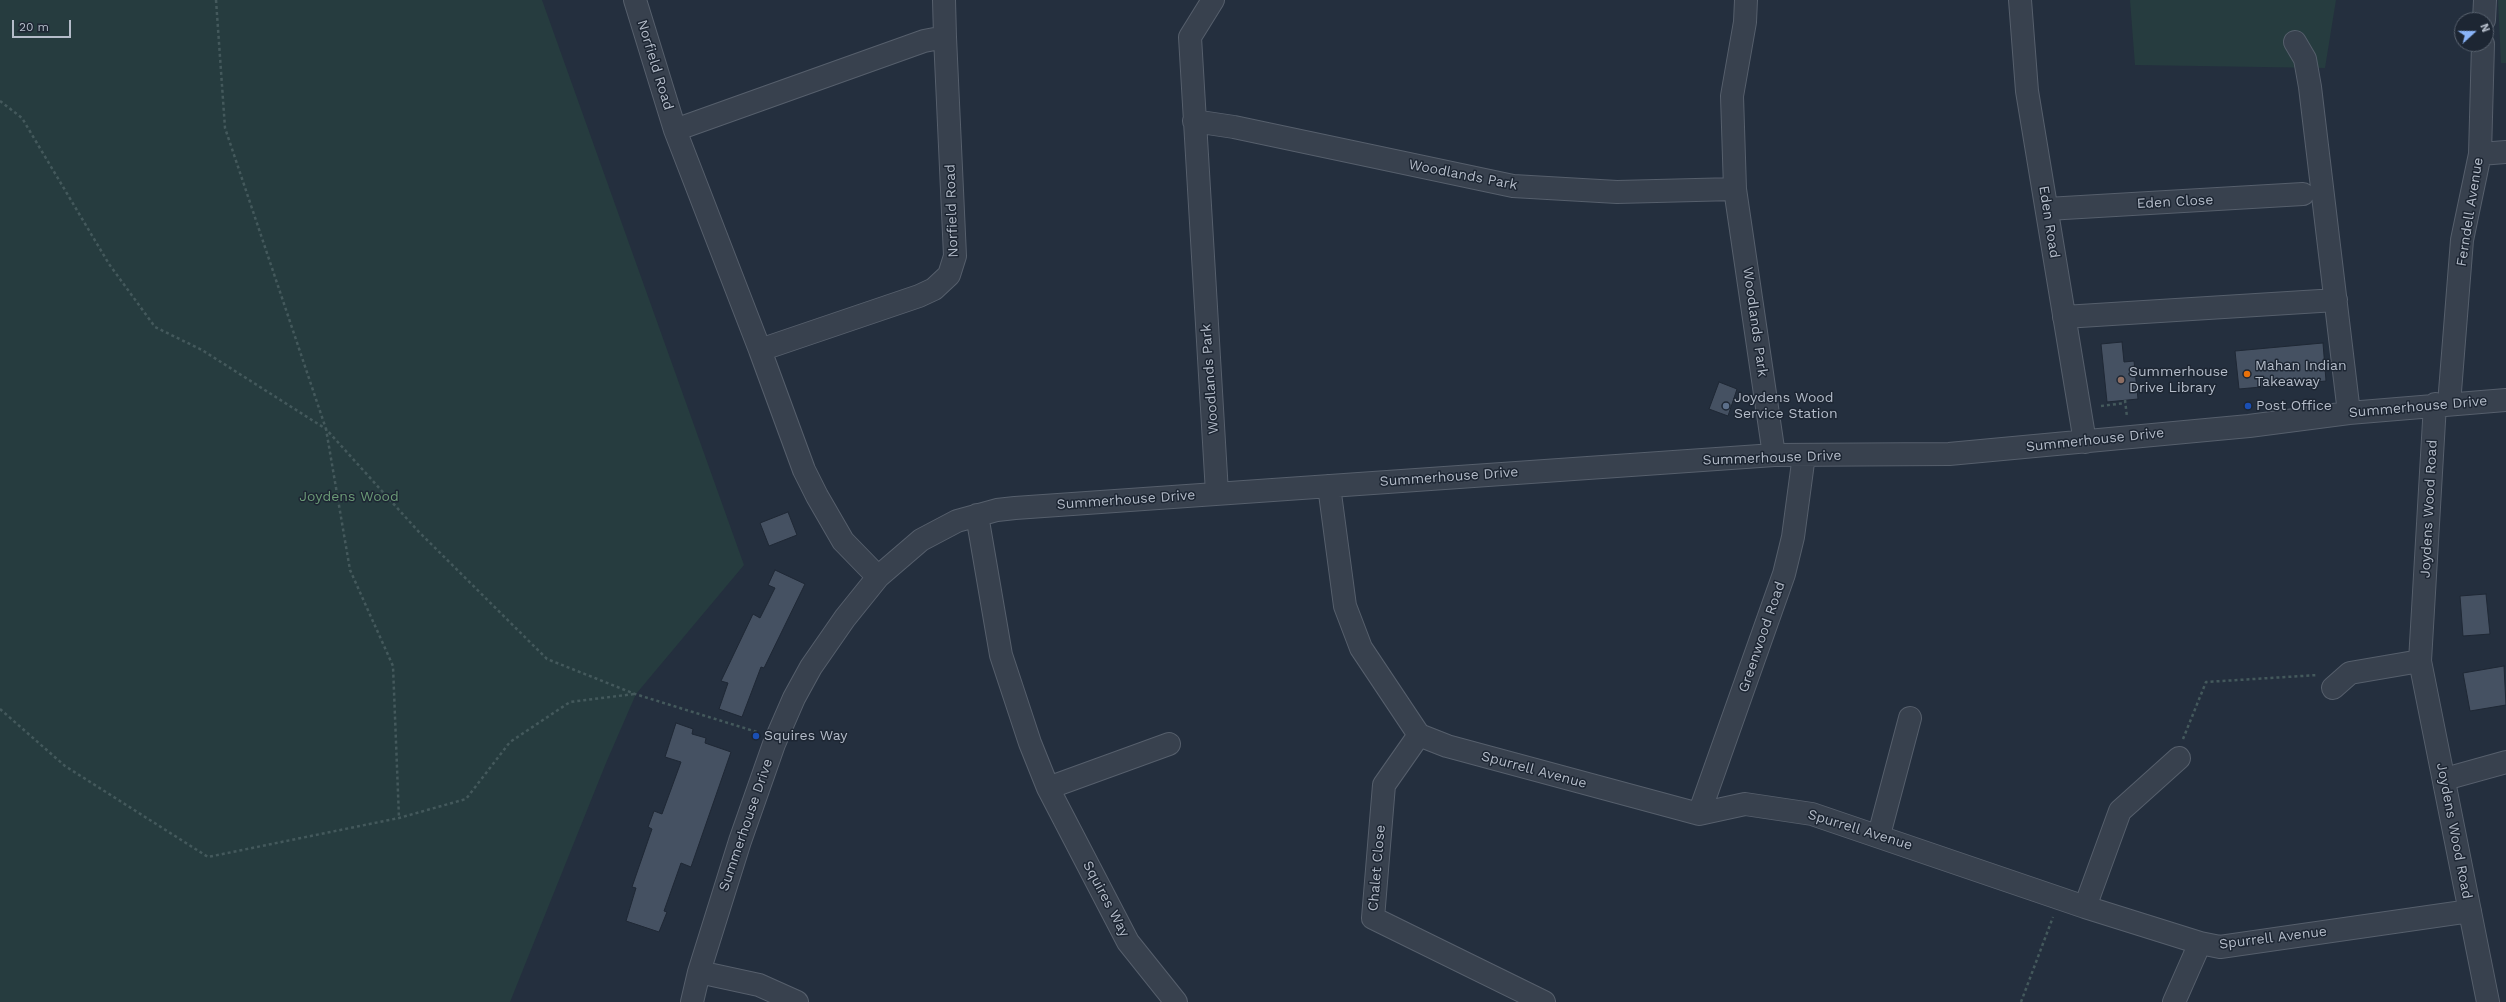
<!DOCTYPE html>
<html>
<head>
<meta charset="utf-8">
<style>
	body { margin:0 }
	#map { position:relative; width:2506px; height:1002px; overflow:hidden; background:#242f3e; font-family:"Work Sans",sans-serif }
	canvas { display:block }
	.north { position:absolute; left:2454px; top:12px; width:40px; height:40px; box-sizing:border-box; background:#1d2633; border:1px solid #59626f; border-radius:50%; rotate:69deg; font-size:11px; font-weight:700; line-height:16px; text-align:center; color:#b4bcc9 }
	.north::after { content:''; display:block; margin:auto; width:14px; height:18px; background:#8ab4f8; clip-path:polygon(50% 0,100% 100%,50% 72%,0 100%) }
	.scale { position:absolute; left:12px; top:20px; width:59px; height:18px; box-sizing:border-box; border:2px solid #b4bcc9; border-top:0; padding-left:5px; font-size:12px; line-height:14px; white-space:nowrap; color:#b4bcc9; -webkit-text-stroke:3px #1d2633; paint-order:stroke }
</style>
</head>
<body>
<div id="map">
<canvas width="2506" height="1002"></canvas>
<div class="north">N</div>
<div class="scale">20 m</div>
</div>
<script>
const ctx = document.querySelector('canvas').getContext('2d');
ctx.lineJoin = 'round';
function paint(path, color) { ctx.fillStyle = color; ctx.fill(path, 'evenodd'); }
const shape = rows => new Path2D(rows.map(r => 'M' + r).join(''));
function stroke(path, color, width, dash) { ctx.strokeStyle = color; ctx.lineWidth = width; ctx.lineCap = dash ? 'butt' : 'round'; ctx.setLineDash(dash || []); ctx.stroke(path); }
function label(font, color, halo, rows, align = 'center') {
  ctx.font = font + ' "Work Sans",sans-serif'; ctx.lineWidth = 3; ctx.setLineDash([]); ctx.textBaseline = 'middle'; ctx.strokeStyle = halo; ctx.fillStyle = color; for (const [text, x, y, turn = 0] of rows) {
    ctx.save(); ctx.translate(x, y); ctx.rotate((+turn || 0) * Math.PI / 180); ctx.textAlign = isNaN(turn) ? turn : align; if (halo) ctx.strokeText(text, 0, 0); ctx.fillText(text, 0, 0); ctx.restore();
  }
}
const green = shape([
	[0,0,542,0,744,565,636,694,606,763,510,1002,0,1002],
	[2130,0,2336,0,2325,68,2135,65],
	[2498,0,2506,0,2506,63,2501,63]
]);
const building = shape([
	[2122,342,2124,362,2134,361,2138,399,2107,402,2101,344,2122,342],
	[2323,343,2326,381,2239,389,2235,351,2323,343],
	[1719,382,1737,389,1728,416,1709,409,1719,382],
	[788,512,797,535,769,546,760,523,788,512],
	[775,570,805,584,764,668,761,667,742,717,719,709,728,683,721,681,753,614,760,618,775,588,768,585,775,570],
	[2486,594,2490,634,2463,636,2460,596,2486,594],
	[2504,666,2506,705,2470,711,2463,673,2504,666],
	[676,723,693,729,692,734,706,738,705,743,731,752,691,867,681,863,664,911,667,912,659,932,626,921,636,888,632,887,652,829,648,827,654,811,662,814,681,762,665,757,676,723]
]);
const path = shape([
	[216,0,225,128,326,429,418,531,547,659,635,694,757,732],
	[0,101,22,118,109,264,155,327,202,350,326,429,350,570,393,666,399,818],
	[2125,400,2127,417],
	[2101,406,2125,403],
	[0,709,65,766,208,857,399,818,466,799,510,742,570,702,634,694],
	[2183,739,2206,682,2318,675],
	[2021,1002,2053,917]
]);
const minor = shape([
	[635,0,675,130,760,350],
	[944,0,945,37],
	[1213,0,1190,37,1217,493],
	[2020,0,2027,91,2085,442],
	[2484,20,2485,0],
	[2295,42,2305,59,2310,87,2349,413],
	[1194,121,1234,127,1513,186,1617,192,1735,189,1774,455],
	[675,130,924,41,945,37,955,256,949,275,934,289,919,296,760,350,804,470,817,496,843,541,878,577],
	[2480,154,2506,152],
	[1735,189,1732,96,1745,22,1746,0],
	[2047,209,2303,194],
	[2064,317,2336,300],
	[2435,404,2420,661,2488,1002],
	[2449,404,2462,240,2480,154,2483,44],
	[1329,486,1345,606,1361,648,1419,735,1447,746,1699,814,1745,804,1812,814,2085,907,2200,943,2220,947,2470,911],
	[977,515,1001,655,1030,743,1048,788,1128,942,1176,1002],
	[2333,688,2350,673,2420,661],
	[1419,735,1384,785,1373,918,1544,1002],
	[2445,779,2506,762],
	[1048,788,1169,744],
	[1699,814,1784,574,1793,537,1804,455],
	[1879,835,1910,718],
	[2085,907,2120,811,2179,758],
	[699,972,759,985,797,1002],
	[692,1002,699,972,740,841,774,744,794,698,811,667,845,618,878,577,921,540,957,521,997,510,1015,508,1774,455,1949,454,2249,426,2349,413,2506,400],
	[2174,1002,2200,943]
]);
const markers = [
	[2247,374,4,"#e8710a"],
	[2121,380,4,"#8d6e63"],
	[1726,406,4,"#5c6f8a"],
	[2248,406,4,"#1a4fb4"],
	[756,736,4,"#1a4fb4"]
];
const streetNames = [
	["Norfield Road",655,65,73],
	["Woodlands Park",1463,175,11],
	["Eden Close",2175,202,-3],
	["Norfield Road",952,211,-92],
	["Ferndell Avenue",2470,212,-81],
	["Eden Road",2049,222,81],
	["Woodlands Park",1755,322,82],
	["Woodlands Park",1210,379,-94],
	["Summerhouse Drive",2418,407,-5],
	["Summerhouse Drive",2095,440,-6],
	["Summerhouse Drive",1772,458,-2],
	["Summerhouse Drive",1449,477,-4],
	["Summerhouse Drive",1126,500,-4],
	["Joydens Wood Road",2429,509,-87],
	["Greenwood Road",1762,637,-71],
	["Spurrell Avenue",1534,770,15],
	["Summerhouse Drive",746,825,-71],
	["Spurrell Avenue",1860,830,17],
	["Joydens Wood Road",2454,831,79],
	["Chalet Close",1377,868,-85],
	["Squires Way",1106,899,62],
	["Spurrell Avenue",2273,938,-7]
];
const poiNames = [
	["Mahan Indian",2255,366],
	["Takeaway",2255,382],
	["Summerhouse",2129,372],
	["Drive Library",2129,388],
	["Joydens Wood",1734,398],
	["Service Station",1734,414],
	["Post Office",2256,406],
	["Squires Way",764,736]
];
const parkNames = [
	["Joydens Wood",349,497]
];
paint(green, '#263c3f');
paint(building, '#455162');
stroke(building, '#1f2835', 1);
stroke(minor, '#565f6c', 24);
stroke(path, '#44595c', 2.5, [3, 3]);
stroke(minor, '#38414e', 22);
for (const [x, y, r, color] of markers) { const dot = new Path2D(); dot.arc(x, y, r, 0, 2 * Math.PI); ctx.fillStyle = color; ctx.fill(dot); stroke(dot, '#1d2633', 1.5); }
label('14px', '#b4bcc9', '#1d2633', streetNames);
label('14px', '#b4bcc9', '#1d2633', poiNames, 'left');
label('14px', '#6b9a76', '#1d2633', parkNames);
</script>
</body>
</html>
